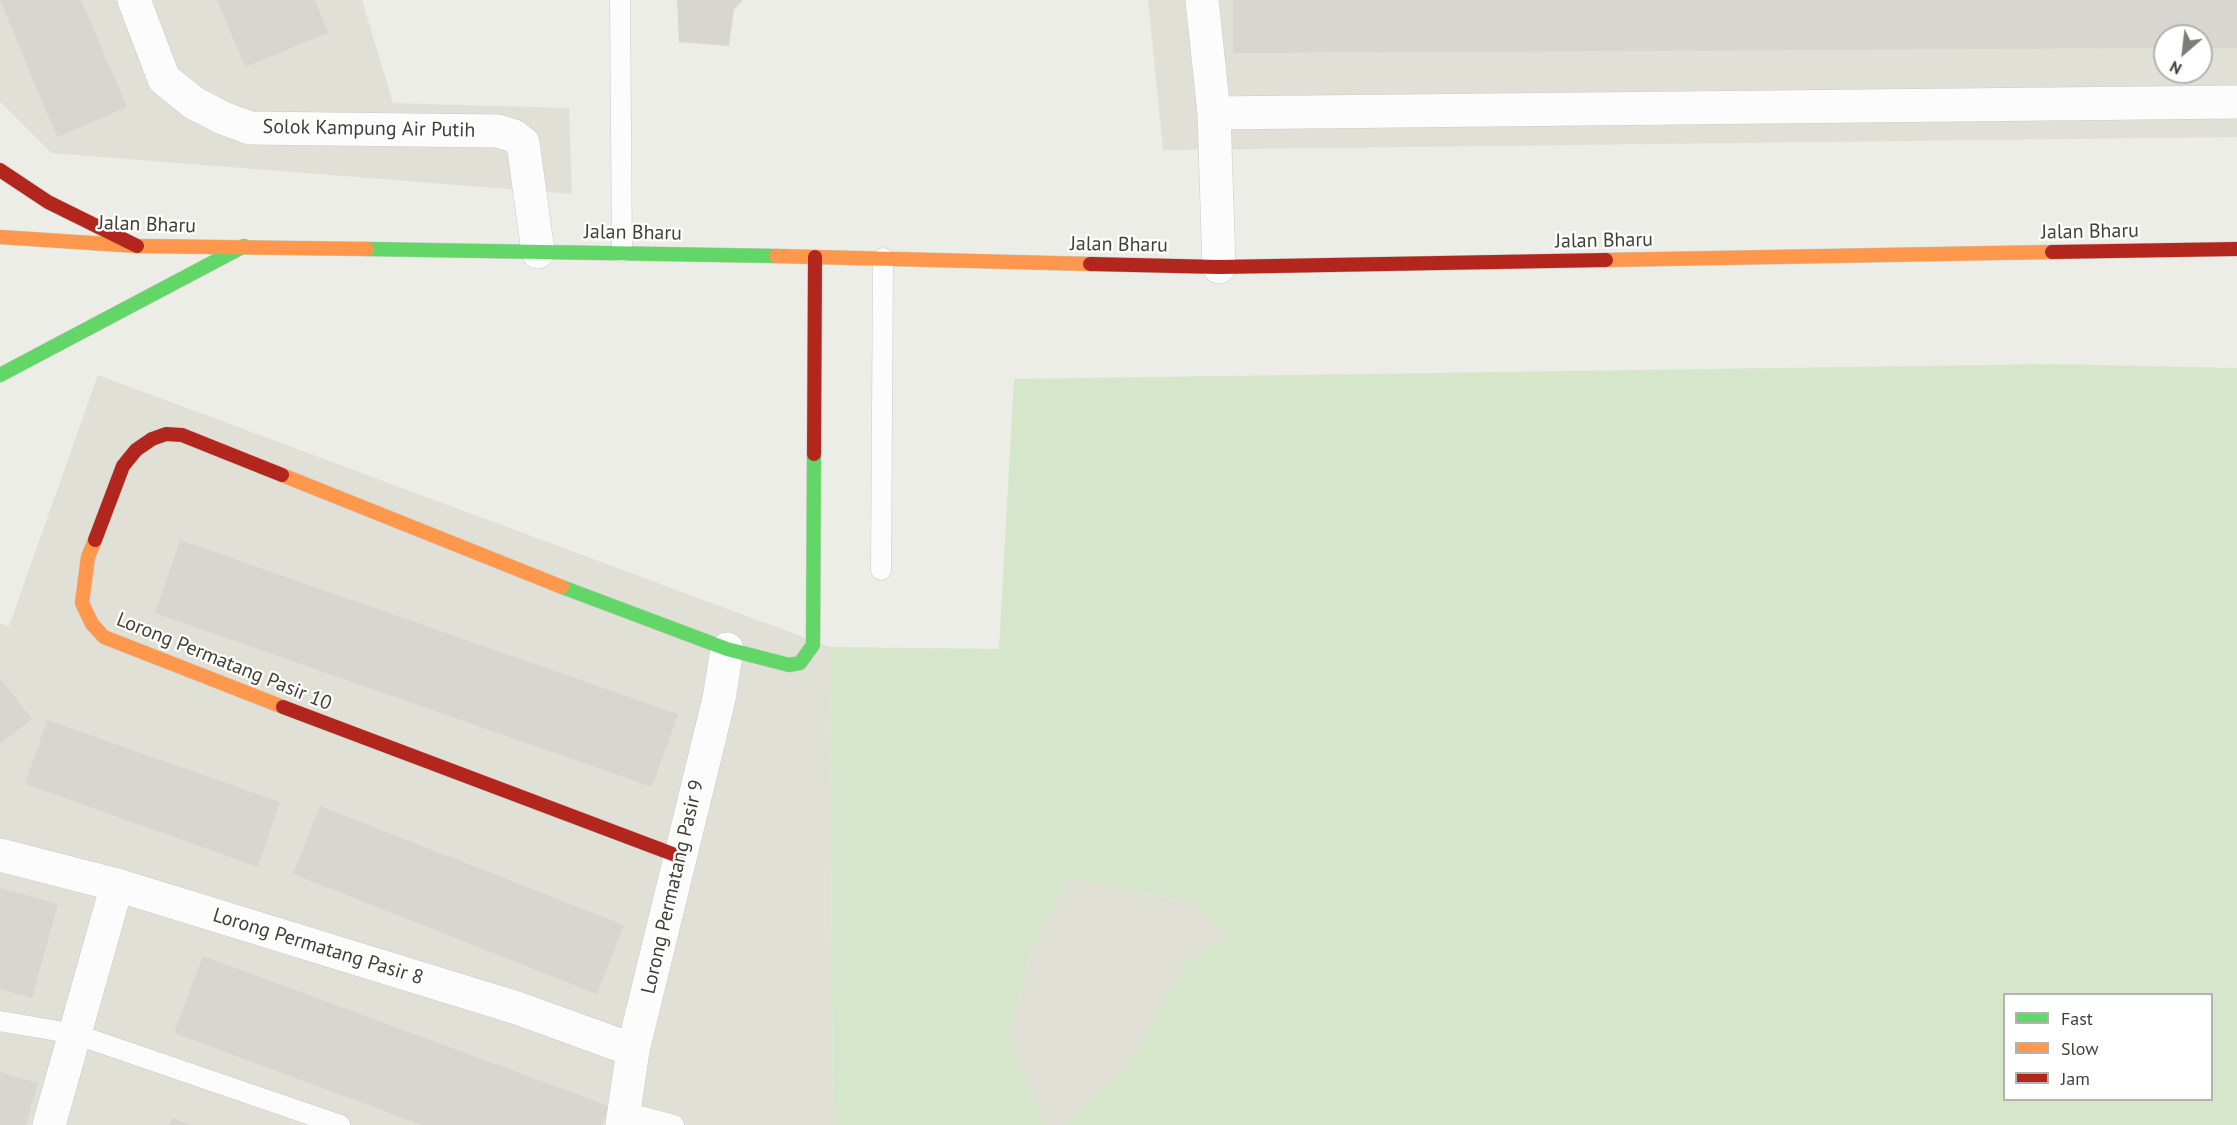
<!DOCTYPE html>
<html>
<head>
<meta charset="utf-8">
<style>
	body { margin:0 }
	#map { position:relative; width:2237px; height:1125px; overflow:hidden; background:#edede8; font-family:"PT Sans",sans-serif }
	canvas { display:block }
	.legend { position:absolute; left:2003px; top:993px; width:210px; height:108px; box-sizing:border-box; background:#fff; border:2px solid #b3b2ae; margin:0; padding:8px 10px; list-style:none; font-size:18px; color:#423f35 }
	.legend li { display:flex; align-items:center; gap:12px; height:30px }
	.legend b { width:30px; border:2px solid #b3b2ae }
	.north { position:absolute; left:2153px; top:24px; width:60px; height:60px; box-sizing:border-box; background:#fff; border:2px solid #b3b2ae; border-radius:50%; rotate:208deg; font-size:16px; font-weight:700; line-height:24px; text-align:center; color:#423f35 }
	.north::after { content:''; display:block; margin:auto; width:21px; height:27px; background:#7e7c74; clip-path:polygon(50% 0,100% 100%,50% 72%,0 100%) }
</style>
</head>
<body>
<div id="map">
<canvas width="2237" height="1125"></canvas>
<ul class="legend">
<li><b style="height:8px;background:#63d668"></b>Fast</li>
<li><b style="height:8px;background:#ff974d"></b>Slow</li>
<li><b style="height:8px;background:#b3261e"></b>Jam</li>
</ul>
<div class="north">N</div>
</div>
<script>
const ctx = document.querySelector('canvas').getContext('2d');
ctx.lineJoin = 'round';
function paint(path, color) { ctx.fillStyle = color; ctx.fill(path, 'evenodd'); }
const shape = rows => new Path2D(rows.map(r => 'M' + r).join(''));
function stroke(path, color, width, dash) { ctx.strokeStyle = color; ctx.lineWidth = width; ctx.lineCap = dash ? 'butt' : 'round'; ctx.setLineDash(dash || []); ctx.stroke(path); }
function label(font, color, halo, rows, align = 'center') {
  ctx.font = font + ' "PT Sans",sans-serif'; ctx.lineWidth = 4.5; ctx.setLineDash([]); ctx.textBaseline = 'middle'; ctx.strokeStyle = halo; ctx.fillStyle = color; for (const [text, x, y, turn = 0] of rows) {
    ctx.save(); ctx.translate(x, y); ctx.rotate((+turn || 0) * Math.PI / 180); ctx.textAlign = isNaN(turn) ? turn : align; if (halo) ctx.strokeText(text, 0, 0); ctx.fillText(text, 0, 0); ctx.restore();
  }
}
const residential = shape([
	[0,0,362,0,393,103,569,108,572,194,51,153,0,102],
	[1148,0,2237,0,2237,137,1163,150],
	[2165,36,2201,36,2201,72,2165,72],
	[98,375,830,647,833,1125,0,1125,0,623,9,626],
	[1068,879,1193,902,1227,934,1185,965,1125,1071,1065,1125,1044,1125,1009,1040,1030,952]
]);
const green = shape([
	[2054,364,2237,368,2237,1125,1065,1125,1125,1071,1185,965,1227,934,1193,902,1068,879,1030,952,1009,1040,1044,1125,833,1125,830,647,999,649,1014,379],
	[2004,994,2212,994,2212,1100,2004,1100]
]);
const building = shape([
	[0,0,81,0,127,107,57,137],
	[217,0,315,0,328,33,245,67],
	[677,0,743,0,734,9,729,46,679,42],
	[1233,0,2237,0,2237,48,2201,48,2201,36,2165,36,2165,48,1233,53],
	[180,540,678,714,652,787,155,613],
	[0,678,32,719,0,744],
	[47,720,280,802,258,867,25,784],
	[320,806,624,925,597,994,293,874],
	[0,888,58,904,32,998,0,989],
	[203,956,609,1106,602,1125,422,1125,174,1033],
	[0,1072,38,1083,26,1125,0,1125],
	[172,1118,191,1125,169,1125]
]);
const lane = shape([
	[620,0,622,252],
	[881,570,883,258],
	[0,1021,75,1034,340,1125],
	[624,1112,674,1125]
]);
const street = shape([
	[134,0,164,79,194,103,223,118,250,128,498,131,514,136,523,143,538,252],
	[1202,0,1214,113,1219,267],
	[1214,113,2237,102],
	[0,855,117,885,517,1008,633,1050],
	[49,1125,117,885],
	[622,1125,633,1050,719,699,727,649]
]);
const fast = shape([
	[367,249,776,256],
	[0,375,244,246],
	[562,587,727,649,789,665,800,663,813,645,814,454]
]);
const slow = shape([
	[0,237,137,246,367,249],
	[776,256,1090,264],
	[1606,260,2052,252],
	[282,475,562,587],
	[95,540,88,557,82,603,92,624,104,637,283,707]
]);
const jam = shape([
	[0,170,48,202,137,246],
	[2052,252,2237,249],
	[1090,264,1219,267,1606,260],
	[814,454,815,257],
	[95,540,123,466,136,450,152,439,166,434,182,435,282,475],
	[283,707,678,856]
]);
const streetNames = [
	["Solok Kampung Air Putih",369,129,1],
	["Jalan Bharu",147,225,2],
	["Jalan Bharu",2090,232,-1],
	["Jalan Bharu",633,233,1],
	["Jalan Bharu",1604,241,-1],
	["Jalan Bharu",1119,245,1],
	["Lorong Permatang Pasir 10",224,662,22],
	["Lorong Permatang Pasir 9",673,887,-77],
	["Lorong Permatang Pasir 8",318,947,17]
];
paint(residential, '#e1e0d6');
paint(green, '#d5e6ca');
paint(building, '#d7d6d1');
stroke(lane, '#cbcbc6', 21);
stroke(street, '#cbcbc6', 34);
stroke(fast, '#cccbbf', 15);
stroke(slow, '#cccbbf', 15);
stroke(jam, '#cccbbf', 15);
stroke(lane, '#fcfcfc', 20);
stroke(street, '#fcfcfc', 33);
stroke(fast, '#63d668', 14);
stroke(slow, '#ff974d', 14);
stroke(jam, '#b3261e', 14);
label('20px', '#423f35', '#fff', streetNames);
</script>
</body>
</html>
